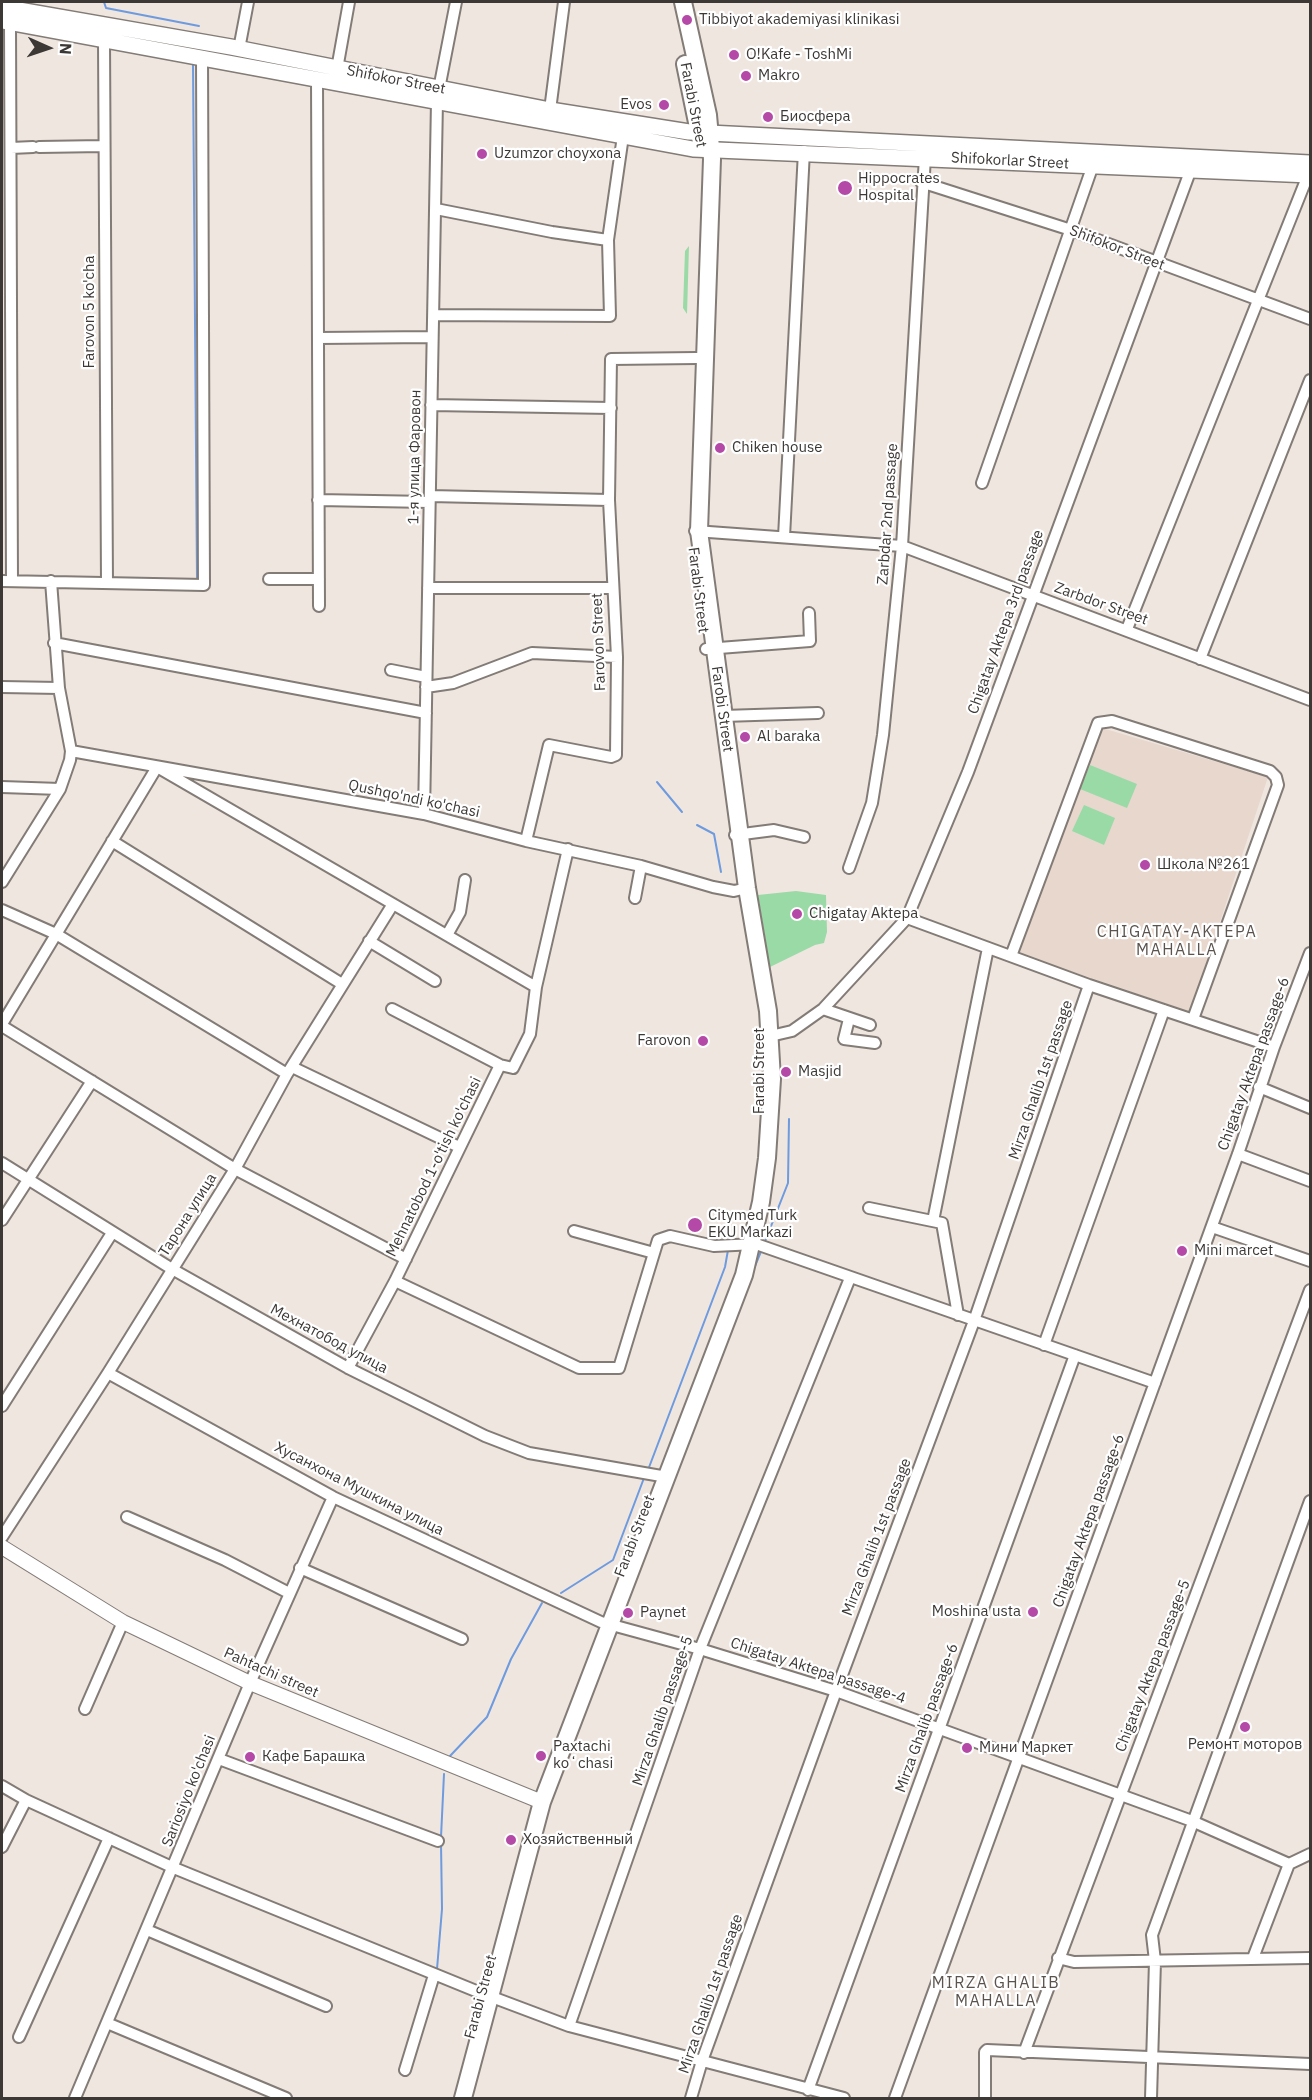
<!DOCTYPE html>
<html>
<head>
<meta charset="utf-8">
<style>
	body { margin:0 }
	#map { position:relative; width:1312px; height:2100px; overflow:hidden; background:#efe6e0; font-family:"IBM Plex Sans",sans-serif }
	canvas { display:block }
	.frame { position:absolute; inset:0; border:3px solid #3c3836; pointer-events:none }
	.north { position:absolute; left:18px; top:18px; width:60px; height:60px; -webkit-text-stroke:4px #fff; paint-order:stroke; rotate:93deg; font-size:16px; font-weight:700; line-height:24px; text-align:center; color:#3c3836 }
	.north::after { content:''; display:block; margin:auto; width:21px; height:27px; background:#3c3836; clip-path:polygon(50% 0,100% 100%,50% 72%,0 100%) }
</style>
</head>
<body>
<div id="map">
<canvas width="1312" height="2100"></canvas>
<div class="frame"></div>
<div class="north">N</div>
</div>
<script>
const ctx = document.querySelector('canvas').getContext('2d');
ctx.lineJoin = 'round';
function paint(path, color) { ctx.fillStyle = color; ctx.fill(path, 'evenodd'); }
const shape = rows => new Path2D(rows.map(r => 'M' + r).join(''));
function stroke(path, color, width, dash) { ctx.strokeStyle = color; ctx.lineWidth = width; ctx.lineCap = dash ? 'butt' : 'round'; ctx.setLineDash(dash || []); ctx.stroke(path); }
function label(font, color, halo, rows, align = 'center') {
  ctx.font = font + ' "IBM Plex Sans",sans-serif'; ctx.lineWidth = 4.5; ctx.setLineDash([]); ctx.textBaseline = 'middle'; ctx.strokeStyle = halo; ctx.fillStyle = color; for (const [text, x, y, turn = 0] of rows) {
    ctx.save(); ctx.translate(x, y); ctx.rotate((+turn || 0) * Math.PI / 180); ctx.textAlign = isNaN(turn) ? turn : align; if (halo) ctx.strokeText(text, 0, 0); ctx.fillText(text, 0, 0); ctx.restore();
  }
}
const built = shape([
	[1102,728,1268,777,1190,1012,1018,953]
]);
const green = shape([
	[689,246,687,314,683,308,685,251],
	[1090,765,1137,784,1127,808,1080,789],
	[1084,805,1115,818,1104,845,1072,831],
	[796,891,826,895,827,932,824,943,815,945,770,967,758,895]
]);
const stream = shape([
	[104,2,106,8,199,26],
	[193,64,197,579],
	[657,782,682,812],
	[697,825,714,834,721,872],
	[764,1244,788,1183,789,1119],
	[755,1266,762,1249],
	[648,1470,725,1267,728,1250],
	[561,1593,613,1560,644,1478],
	[450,1756,487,1717,511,1659,542,1603],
	[441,1837,444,1774],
	[437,1969,442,1909,441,1843]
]);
const minor = shape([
	[10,23,12,581],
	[104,41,107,583],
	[239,49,248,2],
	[337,69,349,2],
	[317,79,319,606],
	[439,89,456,2],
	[550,110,564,2],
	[39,147,103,146],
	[11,148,33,147],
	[921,182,1071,230,1310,319],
	[436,209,552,232,608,240],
	[435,315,610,316,608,240,623,136],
	[318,338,432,337],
	[431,405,611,408],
	[982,483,1093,165],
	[430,496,609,500],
	[318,500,429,502],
	[695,531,902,546,1310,700],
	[784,537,804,151],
	[269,579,319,579],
	[2,581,204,585,202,58],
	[428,588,612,588],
	[1127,629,1308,175],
	[54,643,426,713],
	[706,649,810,641,809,613],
	[1200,659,1310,380],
	[391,670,426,677],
	[2,687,59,688],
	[426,687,453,683,532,653,617,657],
	[723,716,818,713],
	[71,751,424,814,526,841,641,866,713,887,734,891,747,888],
	[2,787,60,789],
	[424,814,437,101],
	[735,835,774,830,804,837],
	[112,841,342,984],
	[526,841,549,745,611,757,616,755,617,657,609,500,611,359,697,358],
	[849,868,872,803,883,735,902,546,925,157],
	[2,882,60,789,70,760,71,751,59,688,51,581],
	[635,898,641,866],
	[2,910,56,934,287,1074],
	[907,918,1089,985,1274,1047],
	[447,935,460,912,465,880],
	[369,941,435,981],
	[1011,956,1098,723,1112,721,1270,771,1276,777,1278,785,1193,1019],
	[392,1009,500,1065,513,1068,530,1034,536,987,568,849],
	[823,1009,870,1025],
	[849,1019,844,1039,875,1043],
	[2,1024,157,767,536,987],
	[2,1026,235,1169,406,1259],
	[766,1037,792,1031,823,1009,907,918,968,772,1191,169],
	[292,1067,459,1147],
	[1259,1087,1310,1108],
	[1238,1154,1310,1181],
	[2,1163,172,1269,348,1368,485,1436,529,1453,667,1477],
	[869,1208,942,1223,958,1315],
	[2,1220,92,1081],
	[933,1221,988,948],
	[1212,1227,1310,1261],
	[574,1231,654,1253],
	[395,1281,579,1368,619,1368,658,1240,670,1236,714,1246,756,1244,1155,1383],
	[1044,1345,1164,1010],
	[348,1368,395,1281,500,1065],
	[108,1373,333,1497,601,1622,700,1649,836,1691,1192,1821,1289,1864],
	[2,1406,112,1233],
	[127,1517,225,1560,289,1593],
	[2,1537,108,1373,235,1169,287,1074,393,904],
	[300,1568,462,1639],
	[85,1709,123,1622],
	[219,1759,438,1841],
	[2,1786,26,1800,174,1868,476,1991,569,2026,844,2098],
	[2,1847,26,1800],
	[147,1930,326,2006],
	[1058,1958,1074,1962,1310,1958],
	[1253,1958,1289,1864,1310,1854],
	[107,2023,286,2098],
	[569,2026,700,1649,850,1278],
	[19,2037,109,1838],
	[1024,2053,1310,1290],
	[405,2070,434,1975],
	[808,2090,1075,1355],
	[75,2098,250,1683,333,1497],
	[691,2098,702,2061,836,1691,974,1321,1089,985],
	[895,2098,1238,1154,1274,1047,1310,953],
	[985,2098,985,2052,987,2050,1310,2064],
	[1151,2098,1155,1961,1152,1935,1310,1501]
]);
const tertiary = shape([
	[2,1547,123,1622,250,1683,542,1802]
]);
const secondary = shape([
	[2,7,231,47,550,110,689,132,1310,163],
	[2,21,693,149,1310,175]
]);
const primary = shape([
	[685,64,701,142],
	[463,2098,542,1802,744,1275,761,1202,767,1158,772,1079,768,1011,747,888,699,531,712,159,708,115,683,2]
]);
const markers = [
	[687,20,6,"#b549a8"],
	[734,55,6,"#b549a8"],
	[746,76,6,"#b549a8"],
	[664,105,6,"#b549a8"],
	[768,117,6,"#b549a8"],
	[482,154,6,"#b549a8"],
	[845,188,8,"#b549a8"],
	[720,448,6,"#b549a8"],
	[745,737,6,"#b549a8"],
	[1145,865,6,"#b549a8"],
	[797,914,6,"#b549a8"],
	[703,1041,6,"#b549a8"],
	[786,1072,6,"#b549a8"],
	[695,1225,8,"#b549a8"],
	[1182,1251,6,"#b549a8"],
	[1033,1612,6,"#b549a8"],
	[628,1613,6,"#b549a8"],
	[1245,1727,6,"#b549a8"],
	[967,1748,6,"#b549a8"],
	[541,1756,6,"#b549a8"],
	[250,1757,6,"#b549a8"],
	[511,1840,6,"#b549a8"]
];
const poiNames = [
	["Tibbiyot akademiyasi klinikasi",699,20],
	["O!Kafe - ToshMi",746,55],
	["Makro",758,76],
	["Evos",652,105,"right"],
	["Биосфера",780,117],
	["Uzumzor choyxona",494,154],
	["Hippocrates",858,179],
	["Hospital",858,196],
	["Chiken house",732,448],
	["Al baraka",757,737],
	["Школа №261",1157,865],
	["Chigatay Aktepa",809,914],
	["Farovon",691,1041,"right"],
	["Masjid",798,1072],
	["Citymed Turk",708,1216],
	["EKU Markazi",708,1233],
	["Mini marcet",1194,1251],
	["Moshina usta",1021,1612,"right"],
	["Paynet",640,1613],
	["Ремонт моторов",1245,1745,"center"],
	["Paxtachi",553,1747],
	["koʻchasi",553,1764],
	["Мини Маркет",979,1748],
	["Кафе Барашка",262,1757],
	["Хозяйственный",523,1840]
];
const streetNames = [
	["Shifokor Street",396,80,11],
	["Farabi Street",693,105,79],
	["Shifokorlar Street",1010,161,3],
	["Shifokor Street",1117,248,21],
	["Farovon 5 ko'cha",90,312,-90],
	["1-я улица Фаровон",415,457,-89],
	["Zarbdar 2nd passage",888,514,-86],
	["Farabi Street",698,590,83],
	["Zarbdor Street",1101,604,20],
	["Chigatay Aktepa 3rd passage",1006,622,-70],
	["Farovon Street",599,642,-92],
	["Farobi Street",722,709,82],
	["Qushqo'ndi ko'chasi",414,799,12],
	["Chigatay Aktepa passage-6",1254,1064,-70],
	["Farabi Street",760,1071,-90],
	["Mirza Ghalib 1st passage",1041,1080,-71],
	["Mehnatobod 1-o'tish ko'chasi",434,1167,-64],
	["Тарона улица",188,1215,-58],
	["Мехнатобод улица",329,1339,28],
	["Хусанхона Мушкина улица",359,1489,27],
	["Chigatay Aktepa passage-6",1089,1521,-70],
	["Farabi Street",635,1536,-69],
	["Mirza Ghalib 1st passage",877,1537,-69],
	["Chigatay Aktepa passage-5",1153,1666,-69],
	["Chigatay Aktepa passage-4",818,1671,18],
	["Pahtachi street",271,1673,24],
	["Mirza Ghalib passage-5",663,1711,-71],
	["Mirza Ghalib passage-6",927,1718,-70],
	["Sariosiyo ko'chasi",189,1791,-68],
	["Mirza Ghalib 1st passage",711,1994,-71],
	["Farabi Street",481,1997,-75]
];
const neighbourhoodNames = [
	["CHIGATAY-AKTEPA",1177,932],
	["MAHALLA",1177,950],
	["MIRZA GHALIB",996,1983],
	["MAHALLA",996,2001]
];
paint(built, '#e7d7cd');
paint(green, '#9adaa6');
stroke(stream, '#6e9ade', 2);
stroke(minor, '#837b76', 14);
stroke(tertiary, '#837b76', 16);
stroke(secondary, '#837b76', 18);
stroke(primary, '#837b76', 20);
stroke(minor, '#fff', 10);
stroke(tertiary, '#fff', 14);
stroke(secondary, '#fff', 15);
stroke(primary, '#fff', 16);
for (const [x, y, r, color] of markers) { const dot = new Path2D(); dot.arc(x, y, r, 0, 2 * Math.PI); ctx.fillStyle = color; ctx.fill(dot); stroke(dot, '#fff', 2); }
label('15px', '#3c3836', '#fff', poiNames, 'left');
label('15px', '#3c3836', '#fff', streetNames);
ctx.letterSpacing = '1.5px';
label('16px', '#5a534e', '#fff', neighbourhoodNames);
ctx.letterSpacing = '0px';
</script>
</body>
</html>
